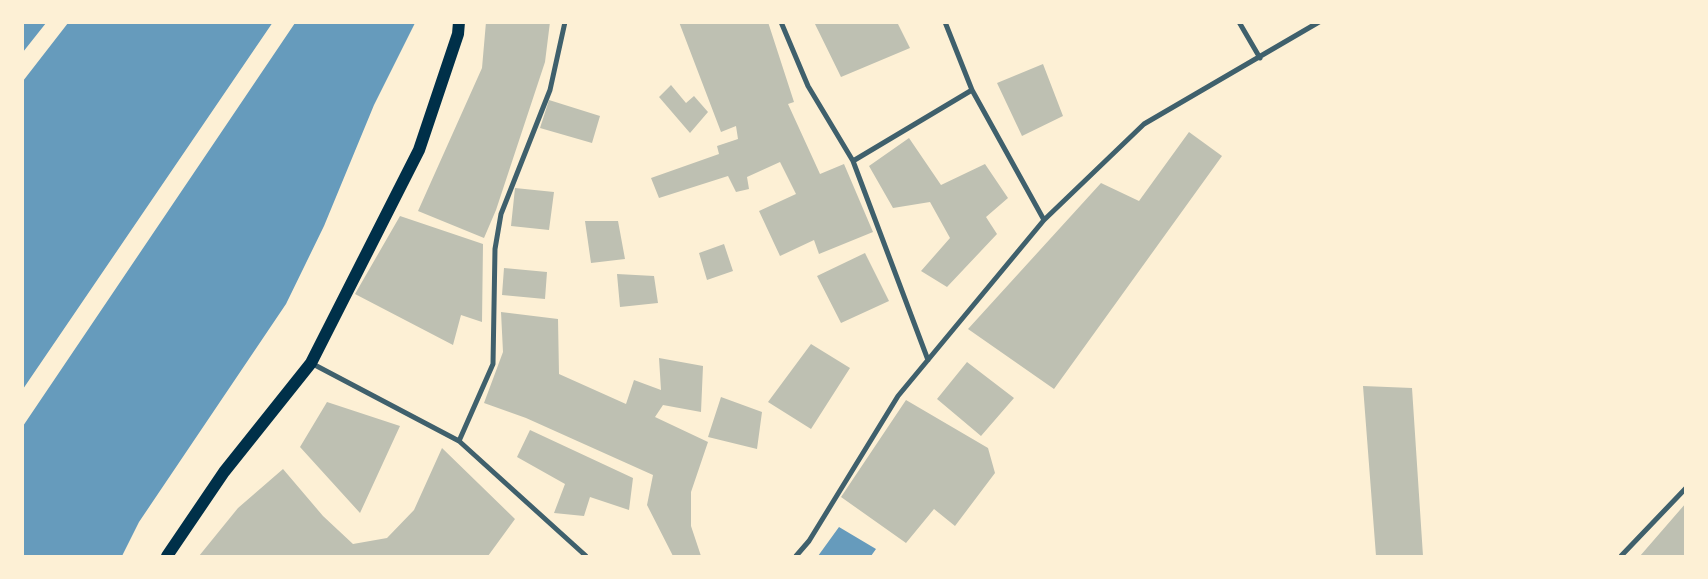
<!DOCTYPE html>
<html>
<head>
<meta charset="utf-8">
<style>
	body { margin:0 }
	#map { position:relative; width:1708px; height:579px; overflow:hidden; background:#fdf0d5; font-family:"IBM Plex Serif",serif }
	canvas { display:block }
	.frame { position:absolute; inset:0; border:24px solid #fdf0d5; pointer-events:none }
</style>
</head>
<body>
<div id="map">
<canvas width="1708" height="579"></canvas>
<div class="frame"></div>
</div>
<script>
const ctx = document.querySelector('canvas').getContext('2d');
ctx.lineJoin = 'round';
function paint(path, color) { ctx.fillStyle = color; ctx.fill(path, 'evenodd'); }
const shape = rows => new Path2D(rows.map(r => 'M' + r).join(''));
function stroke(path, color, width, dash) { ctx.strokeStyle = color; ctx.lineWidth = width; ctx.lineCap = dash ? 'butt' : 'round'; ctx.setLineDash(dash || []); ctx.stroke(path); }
const water = shape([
	[22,23,415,23,374,105,324,226,286,304,139,522,122,556,23,556],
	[839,527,876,549,871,556,818,556]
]);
const pier = shape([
	[273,22,295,23,23,426,23,389],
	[46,23,68,23,23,81,23,52]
]);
const building = shape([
	[486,22,550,22,545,62,496,210,484,238,418,211,482,68],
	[679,22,768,22,794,102,788,104,820,174,844,164,873,232,819,254,814,240,780,256,759,211,796,194,780,162,747,177,749,189,736,192,728,176,659,198,651,178,719,154,717,146,738,139,736,126,721,132],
	[814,22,897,22,910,48,841,77],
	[1043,64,1063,116,1022,136,997,83],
	[671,85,686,103,694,96,708,112,690,133,659,97],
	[549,100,600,116,592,143,540,128],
	[1189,132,1222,156,1054,389,968,329,1101,183,1139,201],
	[909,138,941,185,985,164,1008,198,986,217,997,234,947,287,921,271,950,238,930,202,893,208,869,166],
	[515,188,554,192,549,230,511,226],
	[400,216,483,244,482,322,461,315,453,345,355,294],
	[585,221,618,221,625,259,591,263],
	[724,244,733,271,707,280,699,253],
	[865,253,889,301,841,323,817,276],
	[504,268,547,272,545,299,502,295],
	[617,274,654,276,658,303,620,307],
	[501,312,558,319,559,374,626,404,634,380,661,390,659,358,703,366,701,412,663,405,655,417,708,442,691,492,691,526,701,556,673,556,647,505,653,475,526,418,484,403,503,352],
	[811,344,850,368,811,429,768,402],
	[967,362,1014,398,981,436,937,399],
	[1363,386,1412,388,1423,556,1376,556],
	[721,397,762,412,757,449,708,437],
	[906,400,988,448,995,473,955,526,934,509,906,543,841,497],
	[327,402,400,426,360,513,300,447],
	[530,430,633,478,629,510,590,497,584,516,554,513,565,484,517,457],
	[442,448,515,519,488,556,199,556,238,508,283,469,323,516,353,544,387,538,414,510],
	[1686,503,1686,556,1640,556]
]);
const minor = shape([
	[781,22,808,86,853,161,928,360],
	[945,22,972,90,1044,220],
	[1239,22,1260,58],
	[853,161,972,90],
	[311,363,459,441,586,556],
	[459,441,493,364,495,249,501,214,550,90,565,22],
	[796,556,809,541,898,396,1044,220,1144,124,1319,22],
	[1621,556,1686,488]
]);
const primary = shape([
	[167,556,224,472,311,363,419,150,458,34,459,22]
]);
paint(water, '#669bbc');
paint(pier, '#fdf0d5');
paint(building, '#bec0b2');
stroke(minor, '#3f606c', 5);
stroke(primary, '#003049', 12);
</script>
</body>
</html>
